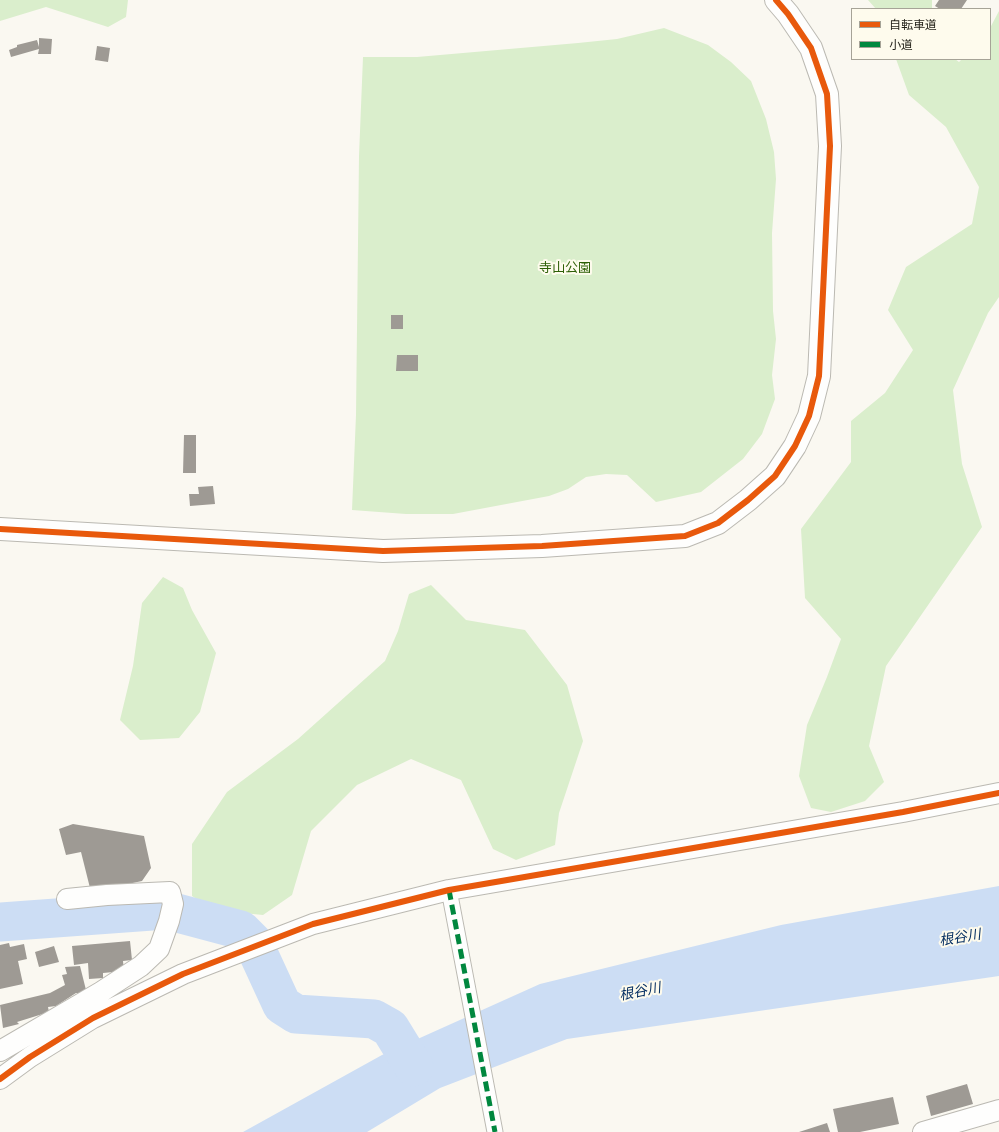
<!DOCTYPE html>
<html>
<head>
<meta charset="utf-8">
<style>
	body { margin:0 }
	#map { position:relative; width:999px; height:1132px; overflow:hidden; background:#faf8f1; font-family:"Open Sans","Noto Sans JP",sans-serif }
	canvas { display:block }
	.legend { position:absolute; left:851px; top:8px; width:140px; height:52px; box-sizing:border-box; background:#fefbed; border:1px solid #a6a397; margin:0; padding:5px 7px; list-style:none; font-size:12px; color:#211f17 }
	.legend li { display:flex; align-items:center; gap:8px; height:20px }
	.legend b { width:20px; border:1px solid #a6a397 }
</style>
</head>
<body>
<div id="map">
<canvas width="999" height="1132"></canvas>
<ul class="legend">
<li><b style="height:5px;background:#e8590c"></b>自転車道</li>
<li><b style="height:5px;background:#00873e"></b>小道</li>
</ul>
</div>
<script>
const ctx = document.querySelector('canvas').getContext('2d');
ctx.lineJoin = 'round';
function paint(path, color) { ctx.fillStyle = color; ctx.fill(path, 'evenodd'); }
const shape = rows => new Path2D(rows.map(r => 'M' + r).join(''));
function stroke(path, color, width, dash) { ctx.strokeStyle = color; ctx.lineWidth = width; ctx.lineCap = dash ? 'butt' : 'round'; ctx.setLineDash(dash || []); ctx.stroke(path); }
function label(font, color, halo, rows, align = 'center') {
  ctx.font = font + ' "Open Sans","Noto Sans JP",sans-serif'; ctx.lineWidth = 4; ctx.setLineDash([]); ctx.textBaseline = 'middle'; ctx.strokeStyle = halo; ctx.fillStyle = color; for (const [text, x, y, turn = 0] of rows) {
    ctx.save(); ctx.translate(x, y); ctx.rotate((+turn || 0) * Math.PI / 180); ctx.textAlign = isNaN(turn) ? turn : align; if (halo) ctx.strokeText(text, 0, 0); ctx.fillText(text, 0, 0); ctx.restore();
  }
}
const green = shape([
	[0,0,128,0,126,17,108,27,46,7,0,21],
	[868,0,932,0,932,9,876,9],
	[999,11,999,297,988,313,953,390,962,464,982,527,886,666,869,746,884,782,865,801,831,812,811,808,799,776,807,725,827,677,841,639,805,598,801,529,851,462,851,421,885,393,913,350,888,310,906,267,972,224,979,187,946,127,909,95,896,59,955,59,959,62,962,59,990,59,990,28],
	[664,28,708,45,731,62,751,81,766,119,774,152,776,179,772,233,773,311,776,339,772,375,775,399,762,434,743,459,701,492,656,502,627,475,606,474,586,477,568,489,549,496,453,514,406,514,352,510,356,415,359,156,363,57,417,57,578,43,617,39],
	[163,577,183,588,192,610,216,653,200,712,179,738,140,740,120,720,133,666,142,603],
	[431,585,466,620,525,630,567,685,583,741,559,813,555,845,516,860,493,849,461,780,411,759,357,785,311,831,292,895,263,915,213,910,192,896,192,844,227,792,298,739,385,661,398,631,409,594]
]);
const water = shape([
	[999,886,999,976,567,1039,440,1088,367,1132,243,1132,382,1055,540,984,781,925]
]);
const river = shape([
	[0,922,166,910,241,930,253,942,282,1005,296,1014,374,1019,390,1028,414,1067]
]);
const building = shape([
	[939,0,967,0,961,9,940,9,935,6],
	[39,38,52,39,51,54,38,54,39,49,11,57,9,50,17,47,17,45,37,40,39,47],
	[97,46,110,48,108,62,95,60],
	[391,315,403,315,403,329,391,329],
	[397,355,418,355,418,371,396,371],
	[184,435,196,435,196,473,183,473],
	[213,486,215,504,190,506,189,494,199,494,198,487],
	[73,824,144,836,151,868,142,881,91,892,81,852,66,855,59,829],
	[130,941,132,960,123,961,124,971,103,973,103,978,89,979,88,963,74,965,72,946],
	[9,943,10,947,24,944,27,959,18,961,23,984,0,989,0,945],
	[54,946,59,962,39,967,35,952],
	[80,966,87,994,76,993,56,1006,48,1007,49,1012,17,1022,19,1024,3,1028,0,1005,50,993,65,985,62,975,67,974,65,967],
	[967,1084,973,1104,931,1116,926,1096],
	[893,1097,899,1124,860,1132,838,1132,833,1109],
	[827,1123,830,1132,799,1132]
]);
const pedestrian = shape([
	[449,890,495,1132]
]);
const minor = shape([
	[0,1051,101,992,141,966,159,949,169,921,173,904,170,892,107,895,67,899],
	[0,1079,30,1057,93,1018,183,974,313,924,449,890,903,812,999,793],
	[923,1132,999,1110]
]);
const tertiary = shape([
	[0,529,383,551,542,546,685,536,718,523,748,500,775,476,795,446,809,416,819,376,830,146,827,94,811,48,788,14,776,0]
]);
const quiet = shape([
	[449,890,495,1132]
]);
const cycleway = shape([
	[0,529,383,551,542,546,685,536,718,523,748,500,775,476,795,446,809,416,819,376,830,146,827,94,811,48,788,14,776,0],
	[0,1079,30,1057,93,1018,183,974,313,924,449,890,903,812,999,793]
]);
const parkNames = [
	["寺山公園",565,268]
];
const waterNames = [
	["根谷川",960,938,-9],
	["根谷川",640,992,-11]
];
paint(green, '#daeecc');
paint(water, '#ccddf4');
stroke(river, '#ccddf4', 39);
paint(building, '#9e9a94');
stroke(pedestrian, '#bbb9b2', 17);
stroke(minor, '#bbb9b2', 22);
stroke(tertiary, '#bbb9b2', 24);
stroke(pedestrian, '#fefefd', 15);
stroke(minor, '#fefefd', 20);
stroke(tertiary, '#fefefd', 22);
stroke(quiet, '#00873e', 5, [10, 5]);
stroke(cycleway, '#e8590c', 6);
label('13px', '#2d5f06', '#fefbed', parkNames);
label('italic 14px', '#062f62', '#fefbed', waterNames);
</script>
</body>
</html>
